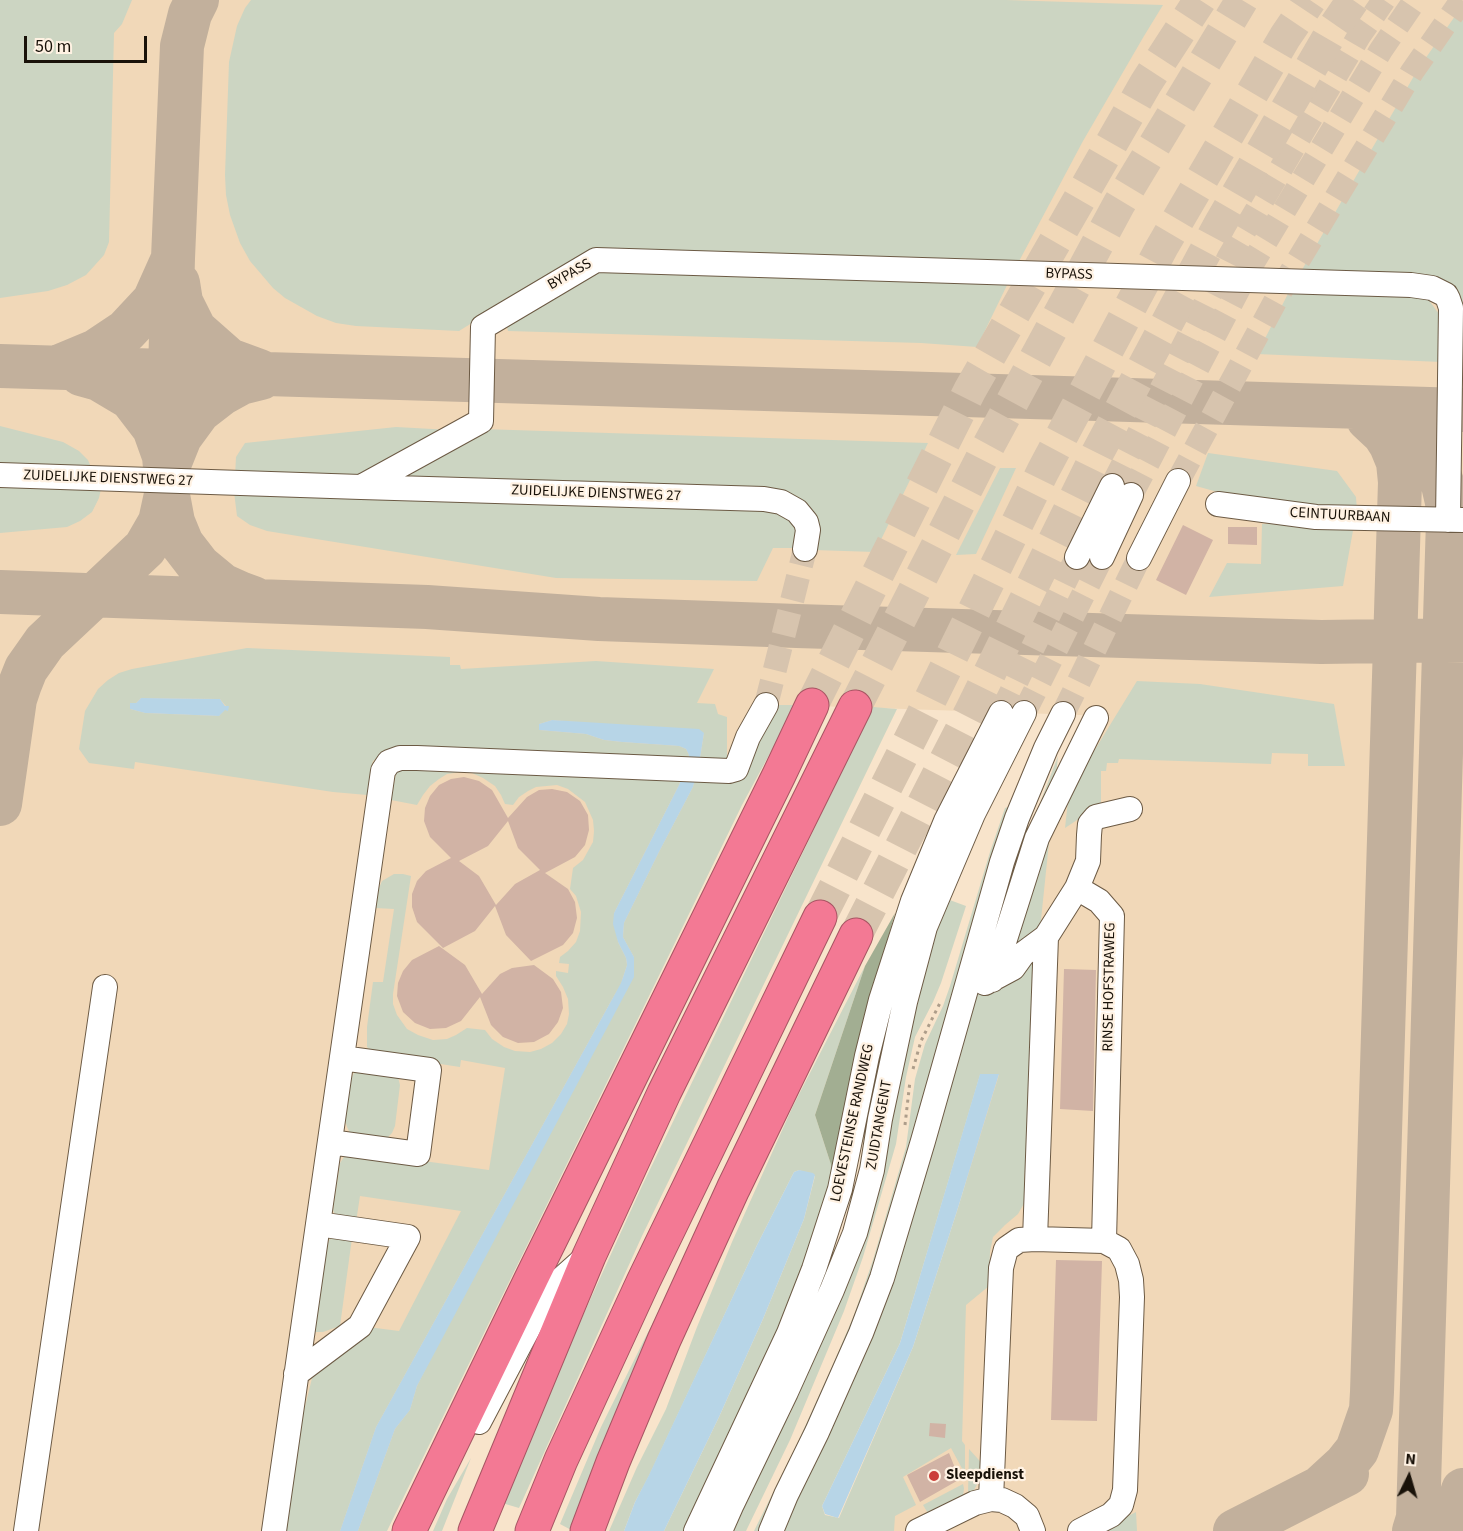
<!DOCTYPE html>
<html>
<head>
<meta charset="utf-8">
<style>
	body { margin:0 }
	#map { position:relative; width:1463px; height:1531px; overflow:hidden; background:#f8e4cb; font-family:"Source Sans 3",sans-serif }
	canvas { display:block }
	.north { position:absolute; left:1379px; top:1447px; width:60px; height:60px; -webkit-text-stroke:4px #fff2e3; paint-order:stroke; rotate:5deg; font-size:16px; font-weight:700; line-height:24px; text-align:center; color:#191209 }
	.north::after { content:''; display:block; margin:auto; width:21px; height:27px; background:#191209; clip-path:polygon(50% 0,100% 100%,50% 72%,0 100%) }
	.scale { position:absolute; left:24px; top:36px; width:123px; height:27px; box-sizing:border-box; border:3px solid #191209; border-top:0; padding-left:8px; font-size:18px; line-height:21px; white-space:nowrap; color:#191209; -webkit-text-stroke:4px #fff2e3; paint-order:stroke }
</style>
</head>
<body>
<div id="map">
<canvas width="1463" height="1531"></canvas>
<div class="north">N</div>
<div class="scale">50 m</div>
</div>
<script>
const ctx = document.querySelector('canvas').getContext('2d');
ctx.lineJoin = 'round';
function paint(path, color) { ctx.fillStyle = color; ctx.fill(path, 'evenodd'); }
const shape = rows => new Path2D(rows.map(r => 'M' + r).join(''));
function stroke(path, color, width, dash) { ctx.strokeStyle = color; ctx.lineWidth = width; ctx.lineCap = dash ? 'butt' : 'round'; ctx.setLineDash(dash || []); ctx.stroke(path); }
function label(font, color, halo, rows, align = 'center') {
  ctx.font = font + ' "Source Sans 3",sans-serif'; ctx.lineWidth = 4.5; ctx.setLineDash([]); ctx.textBaseline = 'middle'; ctx.strokeStyle = halo; ctx.fillStyle = color; for (const [text, x, y, turn = 0] of rows) {
    ctx.save(); ctx.translate(x, y); ctx.rotate((+turn || 0) * Math.PI / 180); ctx.textAlign = isNaN(turn) ? turn : align; if (halo) ctx.strokeText(text, 0, 0); ctx.fillText(text, 0, 0); ctx.restore();
  }
}
const built = shape([
	[0,0,1463,0,1463,1531,878,1531,1023,954,1052,824,1110,716,787,705,386,1531,0,1531]
]);
const green = shape([
	[0,0,132,0,122,24,114,33,109,242,104,255,86,275,67,285,48,291,0,298],
	[251,0,1006,0,1163,5,1144,36,1083,141,1017,265,583,254,459,331,356,326,336,323,317,316,285,298,273,288,250,261,240,243,230,215,226,195,225,175,229,62,237,26,245,8],
	[1460,9,1463,9,1463,362,1459,361,1457,302,1299,275,1418,69],
	[608,269,1010,279,977,347,921,343,508,331,505,320,596,273],
	[1291,288,1408,291,1428,299,1445,322,1441,362,1257,354],
	[0,426,63,442,79,451,88,460,93,472,0,469],
	[396,427,451,430,378,470,333,479,235,477,236,457,245,443],
	[481,429,928,443,875,552,814,550,804,503,384,479],
	[1208,453,1337,471,1356,497,1357,511,1289,512,1196,486],
	[1000,468,1016,468,976,554,956,555],
	[0,481,102,484,99,498,92,512,80,521,67,527,0,533],
	[234,492,760,506,783,512,794,524,798,538,795,548,773,548,757,581,556,578,267,531,250,525,237,516],
	[1262,524,1354,525,1343,586,1209,597,1227,563,1261,564],
	[247,648,450,657,450,665,460,665,461,669,596,661,714,669,697,703,715,704,718,714,727,717,727,759,720,764,699,765,704,733,552,720,539,724,539,730,586,734,604,740,622,742,679,746,686,749,689,755,685,764,380,756,373,761,371,767,367,795,333,792,135,762,134,769,89,763,79,749,85,711,98,689,108,680,119,673,132,669],
	[141,698,220,699,226,706,228,706,219,716,145,713,130,709],
	[1137,681,1200,684,1334,704,1345,766,1308,766,1308,754,1272,753,1271,764,1119,759,1118,763,1107,763,1106,771,1101,771,1101,804,1065,828,1069,792],
	[772,705,796,705,742,805,632,1031,387,1531,358,1531,395,1429,410,1410,417,1386,634,957,623,937,624,923,659,852,693,787,696,774,730,781],
	[873,707,897,709,642,1236,519,1508,502,1503,560,1366,642,1186],
	[1058,756,1039,939,1024,1187,1027,1187,1026,1200,1018,1214,1005,1225,993,1237,990,1252,989,1286,966,1305,962,1441,965,1445,965,1474,951,1448,903,1477,916,1505,895,1516,894,1531,782,1531,1008,886],
	[980,1075,999,1075,957,1211,913,1347,839,1518,825,1515,822,1506,900,1343],
	[397,768,682,774,679,785,614,913,618,942,626,958,627,965,621,983,376,1427,340,1531,286,1531,303,1415,313,1374,368,1327,399,1331,461,1211,360,1196,356,1222,335,1215,333,1210,340,1163,344,1157,350,1153,358,1152,489,1170,505,1068,461,1060,460,1067,375,1054,367,1047,367,1027,373,982,383,982,394,909,375,908,379,888,382,881,394,874,403,874,411,876,393,994,393,1004,397,1015,407,1029,418,1035,433,1040,447,1039,456,1035,467,1028,485,1030,492,1039,504,1047,515,1051,530,1052,541,1049,552,1043,561,1034,567,1024,569,1014,568,999,563,987,556,976,556,971,568,973,569,964,559,963,560,957,568,951,576,942,580,931,581,912,576,896,570,889,573,868,583,860,593,842,594,831,593,820,585,802,568,789,557,785,536,787,528,791,519,797,513,805,505,804,501,795,495,786,483,778,472,773,461,772,447,774,439,779,430,786,423,795,417,805,391,800],
	[1008,807,913,1148,873,1279,762,1531,754,1531,798,1442,834,1362,854,1315,873,1260,906,1147,915,1079,925,1044,943,1006,950,986,990,852,1005,808],
	[947,899,966,906,941,983,933,1002,915,1037,906,1077,896,1144,863,1257,844,1311,790,1440,746,1531,726,1531,754,1469,790,1414,836,1310,870,1204,919,981],
	[865,966,815,1115,834,1174,806,1268,687,1531,664,1531,719,1417,763,1319,804,1219,815,1176,799,1170,794,1172,757,1245,649,1476,635,1502,624,1531,609,1531,637,1467,666,1409,697,1327,732,1242,793,1106],
	[360,1068,398,1077,400,1085,395,1126,392,1133,387,1138,350,1133,347,1127,345,1120,350,1081,354,1073],
	[333,1237,352,1238,340,1326,323,1332,314,1332,327,1246,329,1240],
	[692,1248,573,1531,560,1524,601,1427,645,1338],
	[969,1449,986,1468,974,1490,968,1495],
	[471,1458,442,1531,433,1531,447,1499],
	[963,1484,964,1488,963,1498,929,1515,923,1505],
	[1136,1512,1137,1531,1099,1531]
]);
const forest = shape([
	[895,913,862,1031,834,1174,815,1115,865,966]
]);
const water = shape([
	[141,698,220,699,225,706,229,706,228,711,225,710,219,716,145,713,130,709,130,703,136,703],
	[552,720,699,729,704,733,699,765,693,787,659,852,624,923,623,937,634,957,634,977,417,1386,410,1410,395,1429,358,1531,340,1531,376,1427,621,983,627,965,626,958,618,942,613,924,614,913,679,785,689,755,686,749,679,746,622,742,604,740,586,734,539,730,539,724],
	[980,1074,999,1074,957,1211,913,1347,838,1518,825,1514,822,1506,900,1343],
	[799,1170,813,1173,815,1175,804,1219,763,1319,719,1417,664,1531,624,1531,635,1502,649,1475,757,1245,794,1172]
]);
const taxiway = shape([
	[178,283,181,302,195,330,229,360,259,371],
	[0,366,1463,410],
	[60,366,96,351,126,331,154,301,171,263],
	[81,374,99,379,131,398,154,428,164,456,167,490,173,522,182,544,199,566,222,585,242,594,253,598],
	[1364,410,1385,418,1404,430,1417,441,1427,454,1437,470,1443,485,1447,502,1448,520,1418,1518,1414,1531],
	[170,462,180,437,199,411,221,394,241,383,261,378],
	[0,592,427,607,599,619,797,626,1321,642,1463,640],
	[0,804,15,699,20,684,26,669,45,642,145,548,160,522,167,490,173,258,182,46,190,14,197,0],
	[1321,1487,1345,1465,1357,1450,1371,1410,1372,1392,1400,482,1398,462,1391,445,1384,434,1368,419],
	[1235,1531,1347,1474],
	[1443,1531,1457,1509,1463,1490]
]);
const building = shape([
	[1183,525,1213,540,1186,595,1156,580],
	[1228,527,1257,527,1257,545,1228,544],
	[464,777,479,781,492,790,508,818,527,797,539,790,552,789,567,792,580,801,588,815,589,830,585,845,575,857,545,873,568,889,575,902,577,918,573,933,563,945,531,961,506,935,495,906,475,931,443,948,417,922,412,907,412,894,417,881,426,871,451,858,430,837,424,821,425,808,430,796,439,785,451,779],
	[508,821,518,848,540,870,515,884,496,905,479,876,459,861,488,846],
	[439,946,465,965,482,994,500,974,512,968,534,965,553,979,561,992,563,1008,558,1022,549,1034,534,1042,518,1043,503,1037,491,1025,480,997,461,1021,446,1028,430,1029,415,1023,403,1012,397,996,398,983,403,971,412,960],
	[1064,969,1096,970,1093,1111,1060,1109],
	[1056,1260,1102,1261,1097,1421,1051,1420],
	[930,1423,946,1424,945,1438,929,1436],
	[949,1453,955,1468,962,1478,920,1502,907,1475]
]);
const minorTunnel = shape([
	[1178,481,1290,274,1412,72,1462,0],
	[1112,486,1229,257,1359,36,1384,0],
	[1131,495,1249,269,1381,50,1415,0],
	[766,705,805,549],
	[1001,713,1077,557],
	[1024,713,1102,557],
	[1063,714,1139,558]
]);
const highwayTunnel = shape([
	[812,705,970,390,1146,83,1200,0],
	[855,707,984,454,1119,204,1242,0],
	[820,917,925,710,1043,471,1162,247,1285,37,1310,0],
	[856,935,971,711,1098,452,1220,224,1335,26,1353,0]
]);
const path = shape([
	[913,1069,921,1041,940,1003],
	[905,1125,910,1081]
]);
const minor = shape([
	[0,475,361,487,481,421,483,327,596,260,1411,285,1432,288,1446,295,1448,299,1451,308,1448,520],
	[361,487,764,499,781,502,797,511,806,522,808,530,805,549],
	[1218,504,1316,517,1463,520],
	[1077,557,1112,486],
	[1102,557,1131,495],
	[1139,558,1178,481],
	[1077,888,1099,901,1112,916,1104,1241,1119,1249,1127,1264,1131,1280,1132,1297,1125,1490,1121,1505,1111,1515,1080,1531],
	[992,980,1037,838,1096,718],
	[985,983,1013,968,1023,954,1046,937],
	[330,1142,418,1154,429,1070,342,1058],
	[1035,1239,1104,1241],
	[296,1374,360,1326,408,1237,318,1224],
	[479,1422,548,1291,584,1259],
	[991,1499,1001,1268,1006,1249,1019,1240,1035,1239,1046,937,1077,888,1088,861,1089,835,1090,824,1096,817,1130,809],
	[26,1531,105,987],
	[274,1531,383,771,389,762,400,758,417,758,729,771,736,769,748,737,766,705],
	[696,1531,789,1333,814,1269,840,1189,867,1056,881,1000,913,901,946,821,1001,713],
	[720,1531,732,1504,786,1392,832,1290,855,1233,872,1170,880,1119,905,1002,925,927,973,814,1024,713],
	[771,1531,786,1495,817,1432,861,1333,882,1278,923,1141,1002,862,1017,818,1046,748,1063,714],
	[918,1531,975,1503,991,1499,1002,1500,1015,1506,1027,1516,1033,1531]
]);
const highway = shape([
	[409,1531,532,1277,779,775,812,705],
	[475,1531,589,1256,664,1093,855,707],
	[532,1531,561,1460,643,1282,820,917],
	[587,1531,613,1462,664,1340,733,1189,856,935]
]);
const markers = [
	[934,1476,6,"#cb3d38"]
];
const streetNames = [
	["BYPASS",570,275,-30],
	["BYPASS",1069,275,2],
	["ZUIDELIJKE DIENSTWEG 27",108,479,2],
	["ZUIDELIJKE DIENSTWEG 27",596,494,2],
	["CEINTUURBAAN",1340,516,3],
	["RINSE HOFSTRAWEG",1110,987,-89],
	["LOEVESTEINSE RANDWEG",853,1123,-78],
	["ZUIDTANGENT",880,1125,-80]
];
const poiNames = [
	["Sleepdienst",946,1476]
];
paint(built, '#f1d8b8');
paint(green, '#ccd5c2');
paint(forest, '#a2ae92');
paint(water, '#b7d5e7');
stroke(taxiway, '#c2b09c', 44);
paint(building, '#d1b3a5');
stroke(minorTunnel, '#d7c4ae', 24, [24, 12]);
stroke(highwayTunnel, '#d7c4ae', 33, [33, 16]);
stroke(minor, '#6c5a44', 26);
stroke(highway, '#a75563', 35);
stroke(path, '#ad9d8a', 3, [3, 4.5]);
stroke(minor, '#fff', 24);
stroke(highway, '#f37994', 33);
for (const [x, y, r, color] of markers) { const dot = new Path2D(); dot.arc(x, y, r, 0, 2 * Math.PI); ctx.fillStyle = color; ctx.fill(dot); stroke(dot, '#fff2e3', 2); }
label('15px', '#191209', '#fff2e3', streetNames);
label('bold 15px', '#191209', '#fff2e3', poiNames, 'left');
</script>
</body>
</html>
